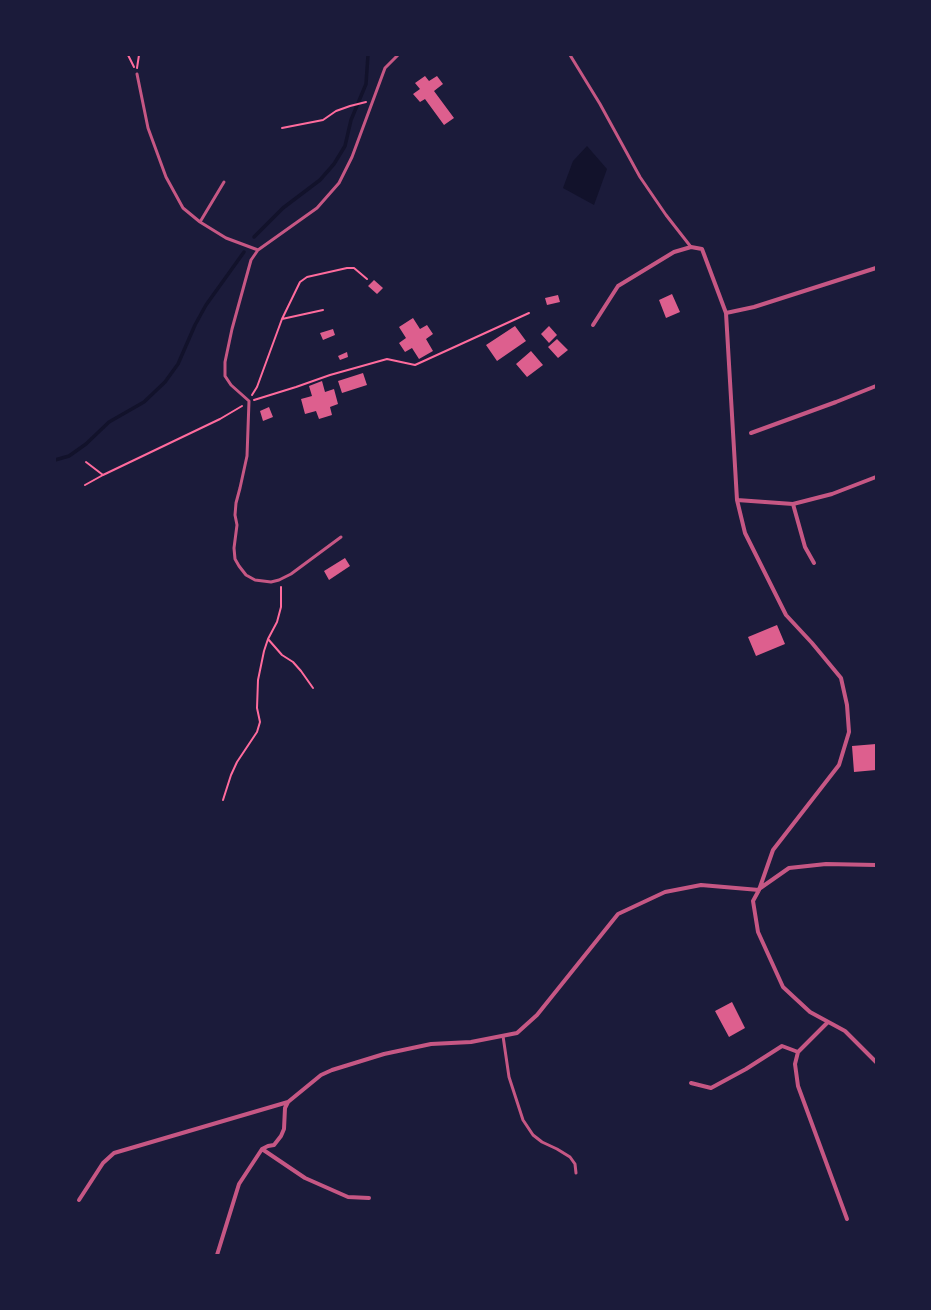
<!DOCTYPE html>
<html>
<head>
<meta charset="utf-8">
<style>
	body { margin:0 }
	#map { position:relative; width:931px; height:1310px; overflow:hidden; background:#1b1b3a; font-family:Rubik,sans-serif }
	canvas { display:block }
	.frame { position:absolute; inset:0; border:56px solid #1b1b3a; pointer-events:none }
</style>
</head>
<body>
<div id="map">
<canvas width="931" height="1310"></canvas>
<div class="frame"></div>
</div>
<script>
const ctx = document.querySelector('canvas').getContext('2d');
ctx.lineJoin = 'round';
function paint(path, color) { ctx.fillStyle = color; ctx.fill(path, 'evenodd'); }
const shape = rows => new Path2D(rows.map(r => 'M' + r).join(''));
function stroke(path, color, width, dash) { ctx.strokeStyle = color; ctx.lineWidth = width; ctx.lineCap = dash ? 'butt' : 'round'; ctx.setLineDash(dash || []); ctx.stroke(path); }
const water = shape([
	[587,146,607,169,594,205,563,188,573,161]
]);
const stream = shape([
	[254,237,283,208,320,180,334,164,345,146,351,120,366,84,368,55],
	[55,460,69,456,86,444,109,422,144,402,165,382,178,364,195,325,206,305,244,252]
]);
const building = shape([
	[425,76,429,81,437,76,443,84,434,91,454,118,444,125,425,99,420,102,413,94,420,89,415,83],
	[374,280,383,288,377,294,368,286],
	[672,294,680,312,666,318,659,300],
	[558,295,560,302,547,305,545,298],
	[413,318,420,329,427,325,433,334,426,339,433,351,419,359,412,348,405,352,399,343,406,338,399,327],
	[515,326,526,341,497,361,486,345],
	[549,326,557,335,549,343,541,334],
	[333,329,335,335,323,340,320,333],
	[557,339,568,350,558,358,548,347],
	[531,351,543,365,527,377,516,364],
	[347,352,348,357,340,360,338,356],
	[363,373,367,385,342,393,338,381],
	[322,381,325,392,334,389,338,404,330,407,332,415,319,419,316,411,305,414,301,399,312,396,309,386],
	[269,407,273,417,263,421,260,411],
	[345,558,350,566,329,580,324,571],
	[777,625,785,644,756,656,748,637],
	[876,744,876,770,854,772,852,746],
	[732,1002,745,1028,729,1037,715,1011]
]);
const path = shape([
	[128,55,134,67],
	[137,68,139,55],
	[282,128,323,120,336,111,350,106,366,102],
	[282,319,323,310],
	[252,395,257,387,282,319,300,282,307,277,347,268,354,268,367,279],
	[254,400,296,387,330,375,387,359,415,365,529,313],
	[86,462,103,475],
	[85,485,103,475,220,419,242,406],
	[268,639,282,655,293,662,301,671,313,688],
	[223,800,231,775,237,762,257,732,260,722,257,708,258,680,264,651,268,639,277,622,281,607,281,587]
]);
const service = shape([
	[570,55,600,104,640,177,666,215,691,247],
	[137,74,148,128,166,177,183,208,200,222,226,238,258,250],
	[200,222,224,182],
	[341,537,291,574,279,580,271,582,255,580,246,575,239,566,235,559,234,548,237,525,235,515,236,503,240,488,247,456,249,401,231,385,225,376,225,362,232,329,251,260,258,250,317,208,339,183,352,157,385,68,398,55],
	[503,1036,509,1077,523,1120,533,1135,542,1142,557,1149,570,1157,575,1164,576,1173]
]);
const minor = shape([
	[726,313,754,307,876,268],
	[593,325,618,286,674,252,691,247,702,249,726,313,737,500,745,533,786,615,812,643,841,678,847,705,849,732,839,765,773,850,759,890,753,901,758,932,783,987,810,1012,845,1031,876,1062],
	[751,433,836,402,876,386],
	[737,500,793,504,832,494,876,477],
	[793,504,805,547,814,563],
	[759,889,789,868,826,864,876,865],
	[828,1022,798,1052,795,1064,798,1086,847,1219],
	[691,1083,711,1088,746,1069,782,1046,798,1052],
	[262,1149,305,1178,348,1197,369,1198],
	[79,1200,103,1163,114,1153,288,1102],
	[217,1255,239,1184,262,1149,268,1146,274,1145,281,1136,284,1129,285,1108,288,1102,321,1075,332,1070,384,1054,431,1044,471,1042,517,1033,537,1015,618,914,665,892,701,885,759,890]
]);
paint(water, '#12122b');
stroke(stream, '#12122b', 3.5);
paint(building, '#dd5f8e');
stroke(path, '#ff6b9d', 2);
stroke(service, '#c65784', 3);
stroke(minor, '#c65784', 4);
</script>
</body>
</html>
